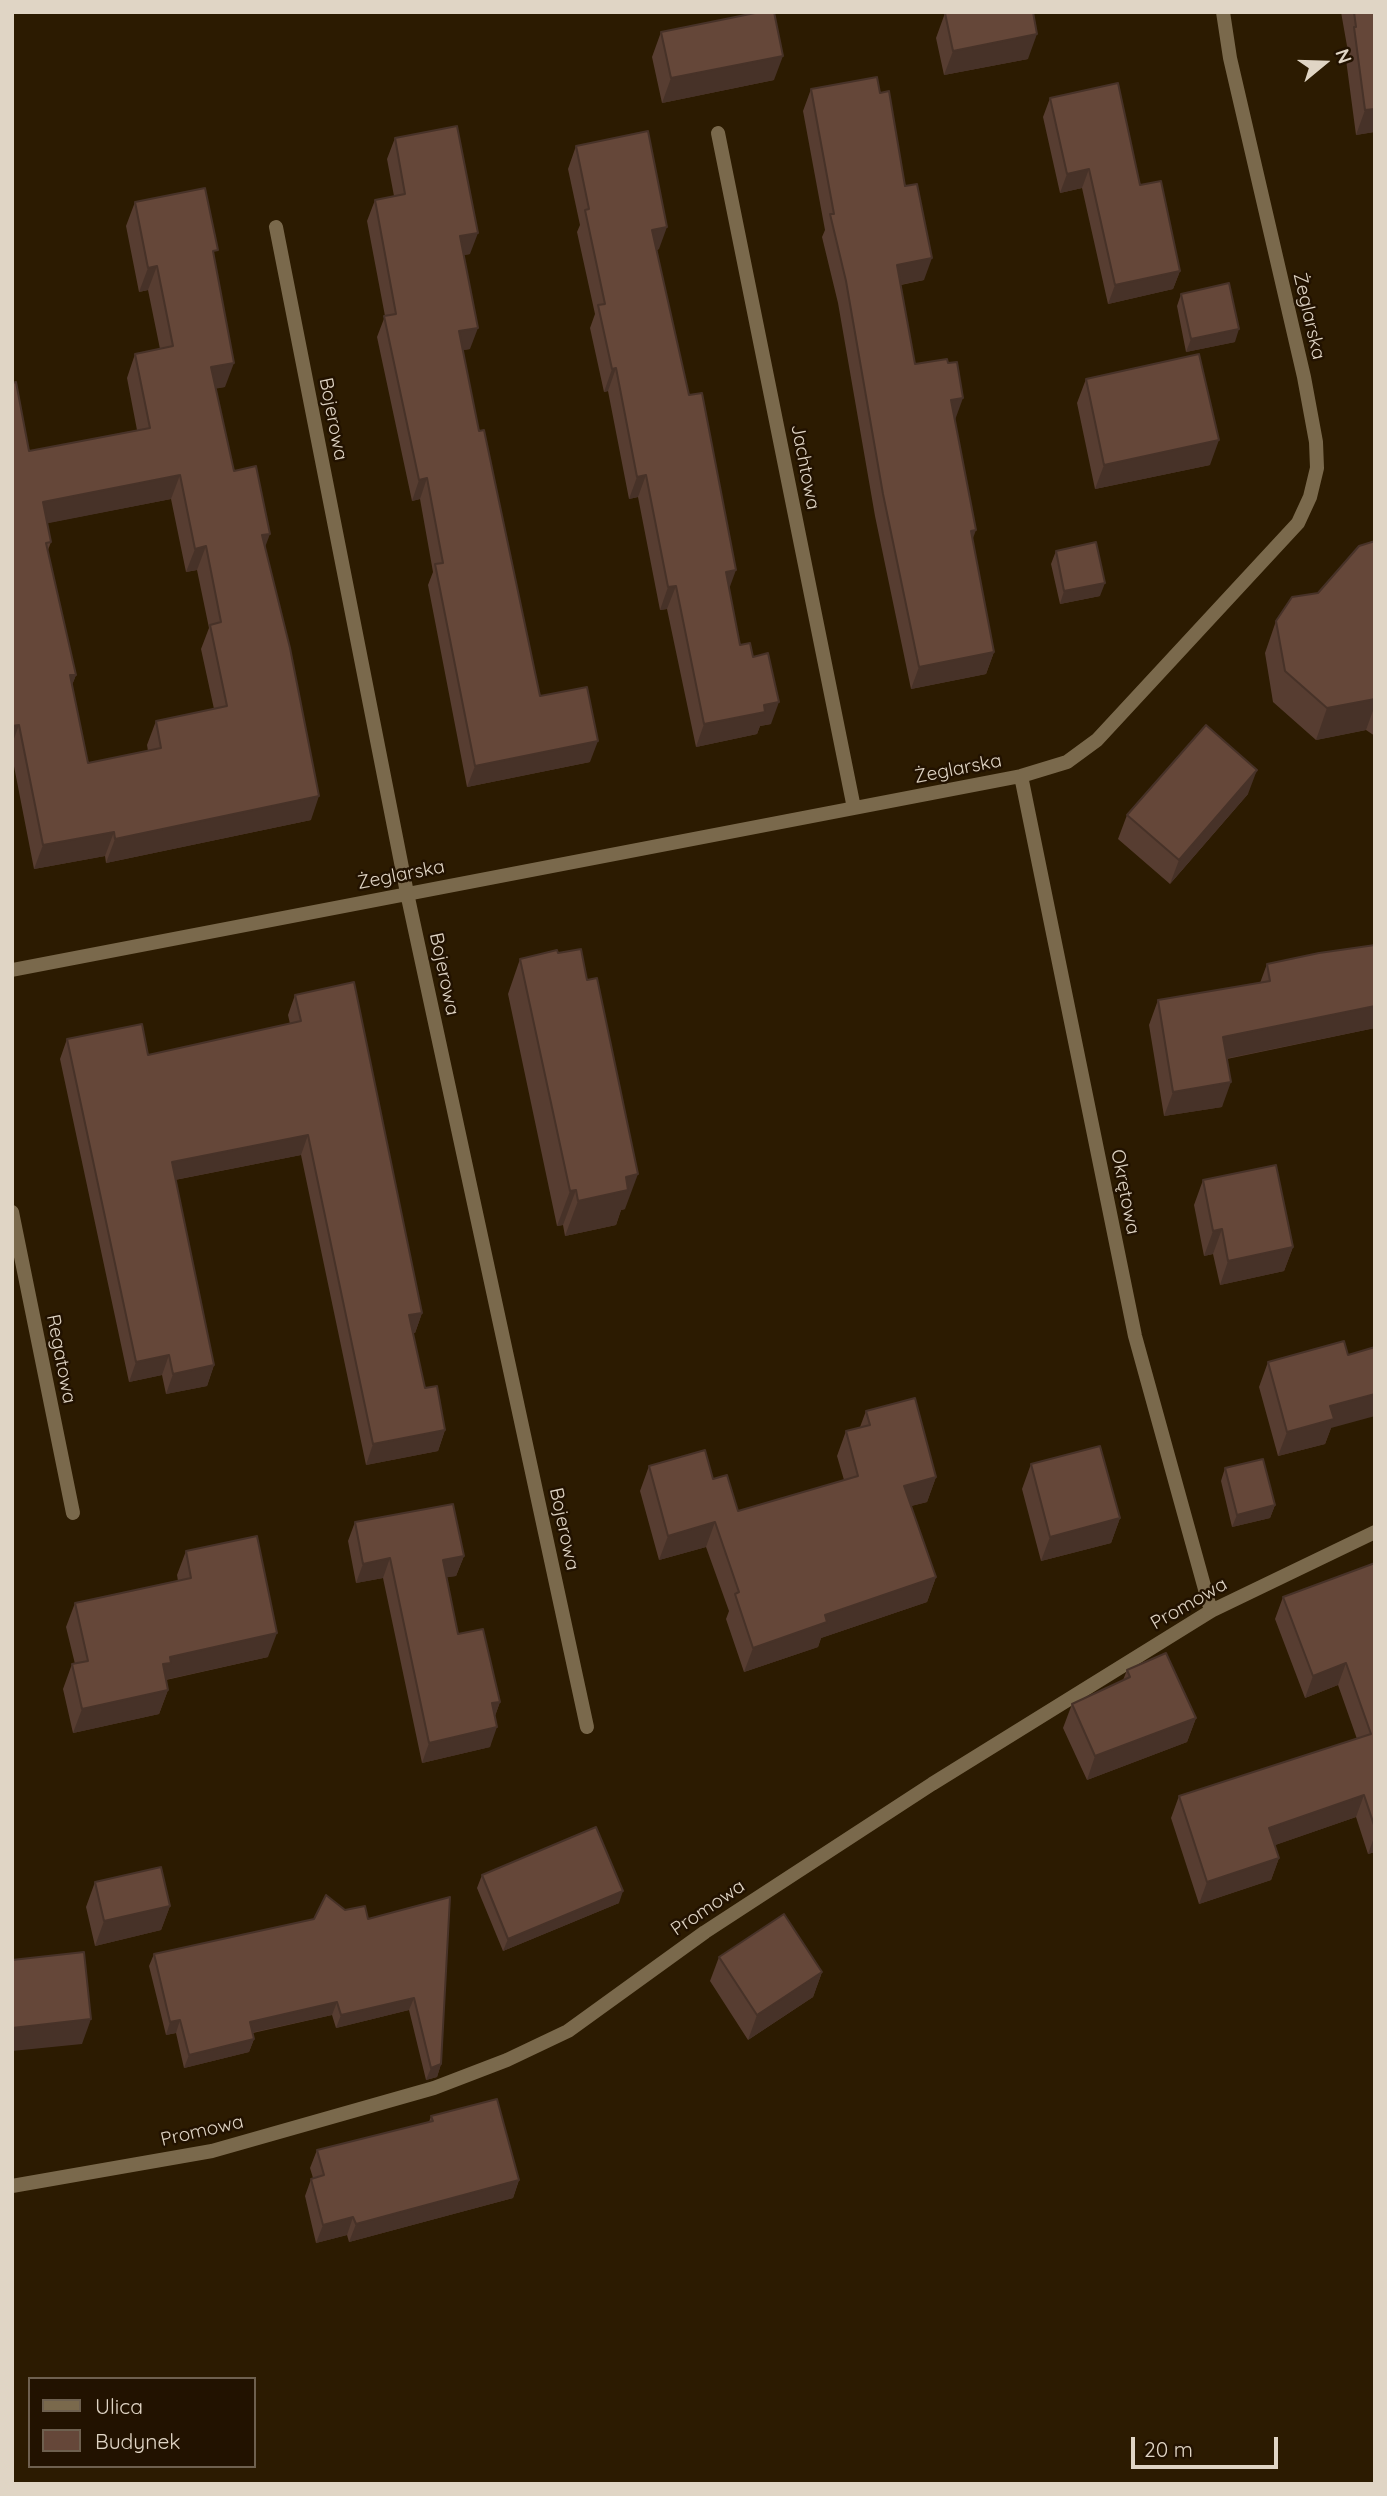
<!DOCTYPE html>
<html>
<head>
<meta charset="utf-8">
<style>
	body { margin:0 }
	#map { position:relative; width:1387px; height:2496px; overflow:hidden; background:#2c1b01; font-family:Quicksand,sans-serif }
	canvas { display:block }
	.frame { position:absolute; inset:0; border:14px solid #e0d5c5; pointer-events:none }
	.legend { position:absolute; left:28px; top:2377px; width:228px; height:91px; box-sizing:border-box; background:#221200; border:2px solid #6e604f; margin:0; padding:9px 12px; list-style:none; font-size:21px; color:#e0d5c5 }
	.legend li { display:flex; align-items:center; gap:14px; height:35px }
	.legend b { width:35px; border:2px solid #6e604f }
	.north { position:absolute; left:1289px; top:28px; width:70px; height:70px; -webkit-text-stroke:5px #221200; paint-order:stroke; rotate:71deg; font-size:19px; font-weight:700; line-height:28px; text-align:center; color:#e0d5c5 }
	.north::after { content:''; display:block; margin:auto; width:24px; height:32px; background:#e0d5c5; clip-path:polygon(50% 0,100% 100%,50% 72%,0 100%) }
	.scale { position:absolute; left:1131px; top:2437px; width:147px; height:32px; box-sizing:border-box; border:4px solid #e0d5c5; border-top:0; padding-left:9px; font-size:21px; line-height:24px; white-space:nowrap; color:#e0d5c5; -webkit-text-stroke:5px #221200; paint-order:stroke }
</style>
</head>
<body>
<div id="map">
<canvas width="1387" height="2496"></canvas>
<div class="frame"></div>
<ul class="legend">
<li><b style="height:9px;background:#7a694c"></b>Ulica</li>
<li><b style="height:19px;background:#654739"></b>Budynek</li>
</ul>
<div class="north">N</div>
<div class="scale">20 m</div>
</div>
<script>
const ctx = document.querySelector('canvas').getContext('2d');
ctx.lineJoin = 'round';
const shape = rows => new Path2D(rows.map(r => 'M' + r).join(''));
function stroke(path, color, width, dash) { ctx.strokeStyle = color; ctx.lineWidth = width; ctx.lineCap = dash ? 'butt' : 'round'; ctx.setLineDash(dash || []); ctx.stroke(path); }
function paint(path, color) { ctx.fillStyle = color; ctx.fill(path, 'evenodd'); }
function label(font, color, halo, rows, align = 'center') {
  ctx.font = font + ' Quicksand,sans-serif'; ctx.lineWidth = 5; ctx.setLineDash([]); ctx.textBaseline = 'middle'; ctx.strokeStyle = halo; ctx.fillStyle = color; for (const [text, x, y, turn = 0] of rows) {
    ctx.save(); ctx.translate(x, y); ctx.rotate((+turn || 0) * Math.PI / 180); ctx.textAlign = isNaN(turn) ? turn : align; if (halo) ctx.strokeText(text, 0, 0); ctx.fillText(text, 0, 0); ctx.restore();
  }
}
const minor = shape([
	[718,133,854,808],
	[276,227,407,893,587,1727],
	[1021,776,1135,1336,1211,1611],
	[12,970,1021,776,1067,762,1097,740,1298,523,1310,497,1317,468,1316,442,1304,377,1230,58,1223,12],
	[12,1212,73,1513],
	[12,2186,212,2151,434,2088,507,2060,568,2031,705,1932,932,1784,1211,1611,1375,1532]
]);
const wall = shape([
	[1341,12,1375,12,1375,138,1374,132,1356,135,1345,52,1347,46],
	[945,13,1028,59,944,75,936,38],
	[661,32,774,80,662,103,652,57],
	[811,89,880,93,905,186,924,280,901,285,915,364,955,420,972,540,994,652,986,674,911,689,875,516,838,303,822,237,825,230,803,111],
	[1050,98,1140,185,1180,271,1173,289,1108,304,1082,188,1060,193,1043,117],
	[395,138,470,254,464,255,470,349,463,350,479,431,540,696,590,762,467,787,428,585,433,572,420,499,412,501,377,337,385,316,367,221,375,200,394,196,387,159],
	[576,146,659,249,657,250,740,645,771,724,760,726,757,734,696,747,667,609,660,610,638,497,629,499,608,391,604,392,590,328,595,314,577,232,580,225,568,169],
	[135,202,215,259,225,387,216,388,234,471,265,546,311,820,106,863,105,856,34,869,12,756,12,383,29,451,137,430,127,378,135,354,160,349,148,290,139,292,126,226],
	[171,499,186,572,197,570,209,628,201,649,214,709,156,721,147,745,148,751,88,763,72,685,76,675,48,550,51,542,47,523],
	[1181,294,1235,342,1186,352,1177,306],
	[1086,379,1210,465,1095,489,1077,403],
	[1375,541,1375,736,1366,730,1316,740,1273,702,1265,653,1276,621,1318,593],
	[1056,551,1100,596,1060,604,1051,564],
	[1248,794,1170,884,1118,839,1127,815],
	[520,959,625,1209,621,1210,616,1225,565,1236,563,1225,557,1226,508,994],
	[1267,964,1375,1028,1227,1059,1222,1107,1164,1116,1149,1025,1158,1000,1260,983],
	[295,995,422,1313,415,1333,413,1333,425,1388,445,1430,438,1451,366,1465,301,1155,175,1180,214,1365,207,1386,166,1394,162,1375,129,1382,60,1059,67,1039,148,1055,290,1024,288,1015],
	[1203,1180,1293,1247,1284,1271,1220,1285,1213,1254,1204,1256,1194,1205],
	[1268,1362,1331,1428,1325,1444,1278,1456,1259,1387],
	[866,1411,936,1477,927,1502,911,1506,936,1577,927,1602,821,1638,818,1647,744,1672,726,1619,729,1611,706,1547,659,1560,640,1491,649,1466,713,1479,738,1511,844,1480,837,1456,846,1431,860,1427],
	[1031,1464,1120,1518,1111,1543,1041,1561,1022,1489],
	[1225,1468,1275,1505,1270,1518,1232,1527,1221,1481],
	[355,1522,464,1556,456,1576,447,1577,458,1634,500,1702,495,1716,490,1747,422,1763,383,1578,356,1583,348,1541],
	[186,1551,268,1657,166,1680,168,1690,159,1714,73,1733,63,1689,72,1664,75,1664,66,1627,75,1603,178,1581,177,1575],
	[1375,1563,1375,1852,1368,1854,1356,1817,1275,1845,1279,1858,1271,1880,1199,1904,1171,1818,1179,1796,1357,1739,1338,1685,1305,1698,1275,1619,1283,1597],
	[1127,1670,1196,1718,1187,1742,1087,1780,1063,1728,1072,1704,1123,1680],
	[482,1875,619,1903,503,1951,477,1888],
	[95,1882,170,1906,161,1930,95,1946,86,1907],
	[450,1897,441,2064,437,2077,426,2080,409,2010,336,2028,332,2015,253,2033,254,2039,249,2052,184,2068,176,2033,166,2035,149,1966,154,1954,314,1919,345,1910,368,1919],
	[719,1957,822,1972,813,1997,748,2040,710,1981],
	[431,2116,519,2180,513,2198,349,2242,347,2235,316,2243,305,2196,311,2179,313,2178,310,2168,317,2150,429,2122]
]);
const shadedWall = shape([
	[1037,34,1028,59,944,75,953,51],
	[783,56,774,80,662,103,671,78],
	[1375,109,1374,132,1356,135,1365,110],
	[1089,169,1082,188,1060,193,1067,174],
	[667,227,659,249,644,252,652,230],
	[478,233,470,254,452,257,460,236],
	[932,258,924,280,889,287,897,265],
	[157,266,148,290,139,292,148,268],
	[1180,271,1173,289,1108,304,1115,285],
	[478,328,470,349,452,352,459,331],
	[1239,329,1235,342,1186,352,1191,339],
	[234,363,225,387,203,391,211,367],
	[616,368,608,391,604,392,612,369],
	[963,398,955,420,942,422,951,400],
	[1219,440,1210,465,1095,489,1104,465],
	[180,475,171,499,34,526,43,502],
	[646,475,638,497,629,499,637,477],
	[427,478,420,499,412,501,419,480],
	[976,530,968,552,971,531],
	[270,534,261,558,262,535],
	[206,546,197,570,186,572,195,549],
	[736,570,728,592,726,572],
	[1105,583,1100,596,1060,604,1064,591],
	[676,586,667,609,660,610,668,587],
	[994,652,986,674,911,689,919,667],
	[70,675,76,675,67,698],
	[1375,699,1375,705,1366,730,1316,740,1327,708],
	[779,702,771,724,760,726,757,734,696,747,704,724,764,705],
	[19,725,12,744,12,726],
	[598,741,590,762,467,787,475,766],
	[1257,770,1248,794,1170,884,1179,860],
	[319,796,311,820,106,863,115,839],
	[114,832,105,856,34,869,43,845],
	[1375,1006,1375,1028,1214,1061,1223,1037],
	[1231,1082,1222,1107,1164,1116,1173,1092],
	[308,1135,301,1155,164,1182,172,1162],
	[638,1174,625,1209,621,1210,616,1225,565,1236,578,1201,626,1177],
	[576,1190,563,1225,557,1226,570,1191],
	[1222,1229,1213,1254,1204,1256,1213,1231],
	[1293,1247,1284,1271,1220,1285,1228,1261],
	[422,1313,415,1333,402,1335,409,1315],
	[169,1355,162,1375,129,1382,136,1362],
	[214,1365,207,1386,166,1394,173,1374],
	[1375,1394,1375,1416,1331,1428,1325,1444,1278,1456,1287,1432,1330,1406],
	[445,1430,438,1451,366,1465,373,1444],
	[936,1477,927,1502,895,1510,904,1486],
	[1275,1505,1270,1518,1232,1527,1237,1515],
	[1120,1518,1111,1543,1041,1561,1050,1537],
	[715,1522,706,1547,659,1560,668,1536],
	[464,1556,456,1576,436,1579,443,1560],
	[390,1558,383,1578,356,1583,363,1564],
	[936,1577,927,1602,821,1638,818,1647,744,1672,753,1648,825,1615],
	[277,1633,268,1657,164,1680,163,1664,170,1657],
	[1346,1663,1338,1685,1305,1698,1313,1676],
	[168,1690,159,1714,73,1733,82,1709],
	[500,1702,493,1721,492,1703],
	[1196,1718,1187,1742,1087,1780,1095,1756],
	[497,1727,490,1747,422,1763,429,1743],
	[1364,1795,1356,1817,1261,1850,1269,1828],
	[1375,1835,1375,1852,1368,1854],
	[1279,1858,1271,1880,1199,1904,1207,1882],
	[623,1891,619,1903,503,1951,508,1939],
	[170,1906,161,1930,95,1946,104,1921],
	[822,1972,813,1997,748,2040,757,2015],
	[414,1998,409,2010,336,2028,341,2015],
	[337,2002,332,2015,245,2034,250,2022],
	[91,2019,82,2044,12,2051,12,2028],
	[180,2020,176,2033,166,2035,170,2022],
	[254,2039,249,2052,184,2068,189,2055],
	[441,2064,437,2077,426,2080,431,2068],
	[519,2180,513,2198,349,2242,356,2224],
	[353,2217,347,2235,316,2243,323,2225]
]);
const building = shape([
	[760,12,774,12,783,56,671,78,661,32,760,12],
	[950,12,1033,12,1037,34,953,51,945,13,950,12],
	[1354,12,1375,12,1375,109,1365,110,1354,27,1356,27,1354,12],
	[877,77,880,93,889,91,905,186,917,184,932,258,897,265,915,364,947,359,948,363,957,362,963,398,951,400,976,530,971,531,994,652,919,667,883,494,846,281,830,214,834,214,811,89,877,77],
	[1118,83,1140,185,1161,181,1180,271,1115,285,1089,169,1067,174,1050,98,1118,83],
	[457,126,478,233,460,236,478,328,459,331,479,431,484,430,540,696,587,687,598,741,475,766,435,564,443,563,427,478,419,480,384,316,396,314,375,200,405,194,395,138,457,126],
	[648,131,667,227,652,230,689,395,702,393,736,570,726,572,740,645,750,643,753,657,768,653,779,702,764,705,765,712,704,724,676,586,668,587,646,475,637,477,616,368,612,369,598,305,605,304,585,210,589,209,576,146,648,131],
	[205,188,218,250,213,251,234,363,211,367,234,471,256,466,270,534,262,535,290,648,319,796,115,839,114,832,43,845,19,725,12,726,12,383,16,382,29,451,150,428,135,354,173,346,157,266,148,268,135,202,205,188],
	[180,475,195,549,206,546,221,622,210,625,227,706,156,721,161,748,88,763,70,675,76,675,46,543,51,542,43,502,180,475],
	[1229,283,1239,329,1191,339,1181,294,1229,283],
	[1199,354,1219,440,1104,465,1086,379,1199,354],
	[1375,541,1375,699,1327,708,1285,671,1276,621,1292,597,1318,593,1359,546,1375,541],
	[1096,542,1105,583,1064,591,1056,551,1096,542],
	[1206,725,1257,770,1179,860,1127,815,1206,725],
	[1375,945,1375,1006,1223,1037,1231,1082,1173,1092,1158,1000,1270,981,1267,964,1319,953,1375,945],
	[581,949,587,980,597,978,638,1174,626,1177,628,1190,578,1201,576,1190,570,1191,520,959,557,950,558,953,581,949],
	[354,982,422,1313,409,1315,425,1388,437,1386,445,1430,373,1444,308,1135,172,1162,214,1365,173,1374,169,1355,136,1362,67,1039,142,1024,148,1055,301,1021,295,995,354,982],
	[1276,1165,1293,1247,1228,1261,1222,1229,1213,1231,1203,1180,1276,1165],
	[1344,1341,1348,1355,1375,1347,1375,1394,1330,1406,1334,1419,1287,1432,1268,1362,1344,1341],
	[915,1398,936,1477,904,1486,936,1577,825,1615,827,1622,753,1648,735,1594,739,1592,715,1522,668,1536,649,1466,705,1450,713,1479,727,1475,738,1511,858,1476,846,1431,870,1425,866,1411,915,1398],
	[1100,1446,1120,1518,1050,1537,1031,1464,1100,1446],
	[1263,1459,1275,1505,1237,1515,1225,1468,1263,1459],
	[453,1504,464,1556,443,1560,458,1634,483,1629,500,1702,492,1703,497,1727,429,1743,390,1558,363,1564,355,1522,453,1504],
	[257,1536,277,1633,170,1657,171,1663,163,1664,168,1690,82,1709,72,1664,88,1661,75,1603,191,1578,186,1551,257,1536],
	[1375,1563,1375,1828,1364,1795,1269,1828,1279,1858,1207,1882,1179,1796,1371,1734,1346,1663,1313,1676,1283,1597,1375,1563],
	[1166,1653,1196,1718,1095,1756,1072,1704,1130,1677,1127,1670,1166,1653],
	[596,1827,623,1891,508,1939,482,1875,596,1827],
	[161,1867,170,1906,104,1921,95,1882,161,1867],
	[326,1895,345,1910,365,1906,368,1919,450,1897,441,2064,431,2068,414,1998,341,2015,337,2002,250,2022,254,2039,189,2055,180,2020,170,2022,154,1954,314,1919,326,1895],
	[784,1914,822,1972,757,2015,719,1957,784,1914],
	[84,1952,91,2019,12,2028,12,1960,84,1952],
	[497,2099,519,2180,356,2224,353,2217,323,2225,311,2179,324,2175,317,2150,433,2121,431,2116,497,2099]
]);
const streetNames = [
	["Żeglarska",1309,316,77],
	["Bojerowa",333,419,79],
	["Jachtowa",805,467,79],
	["Żeglarska",958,769,-11],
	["Żeglarska",401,875,-11],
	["Bojerowa",444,974,78],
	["Okrętowa",1125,1192,79],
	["Regatowa",61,1359,79],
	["Bojerowa",564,1529,78],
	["Promowa",1189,1604,-30],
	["Promowa",708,1908,-34],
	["Promowa",202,2131,-13]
];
stroke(minor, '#7a694c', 14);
paint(wall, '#573d31');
paint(shadedWall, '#473228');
paint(building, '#654739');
stroke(building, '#473228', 2);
label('19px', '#e0d5c5', '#221200', streetNames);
</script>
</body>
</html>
